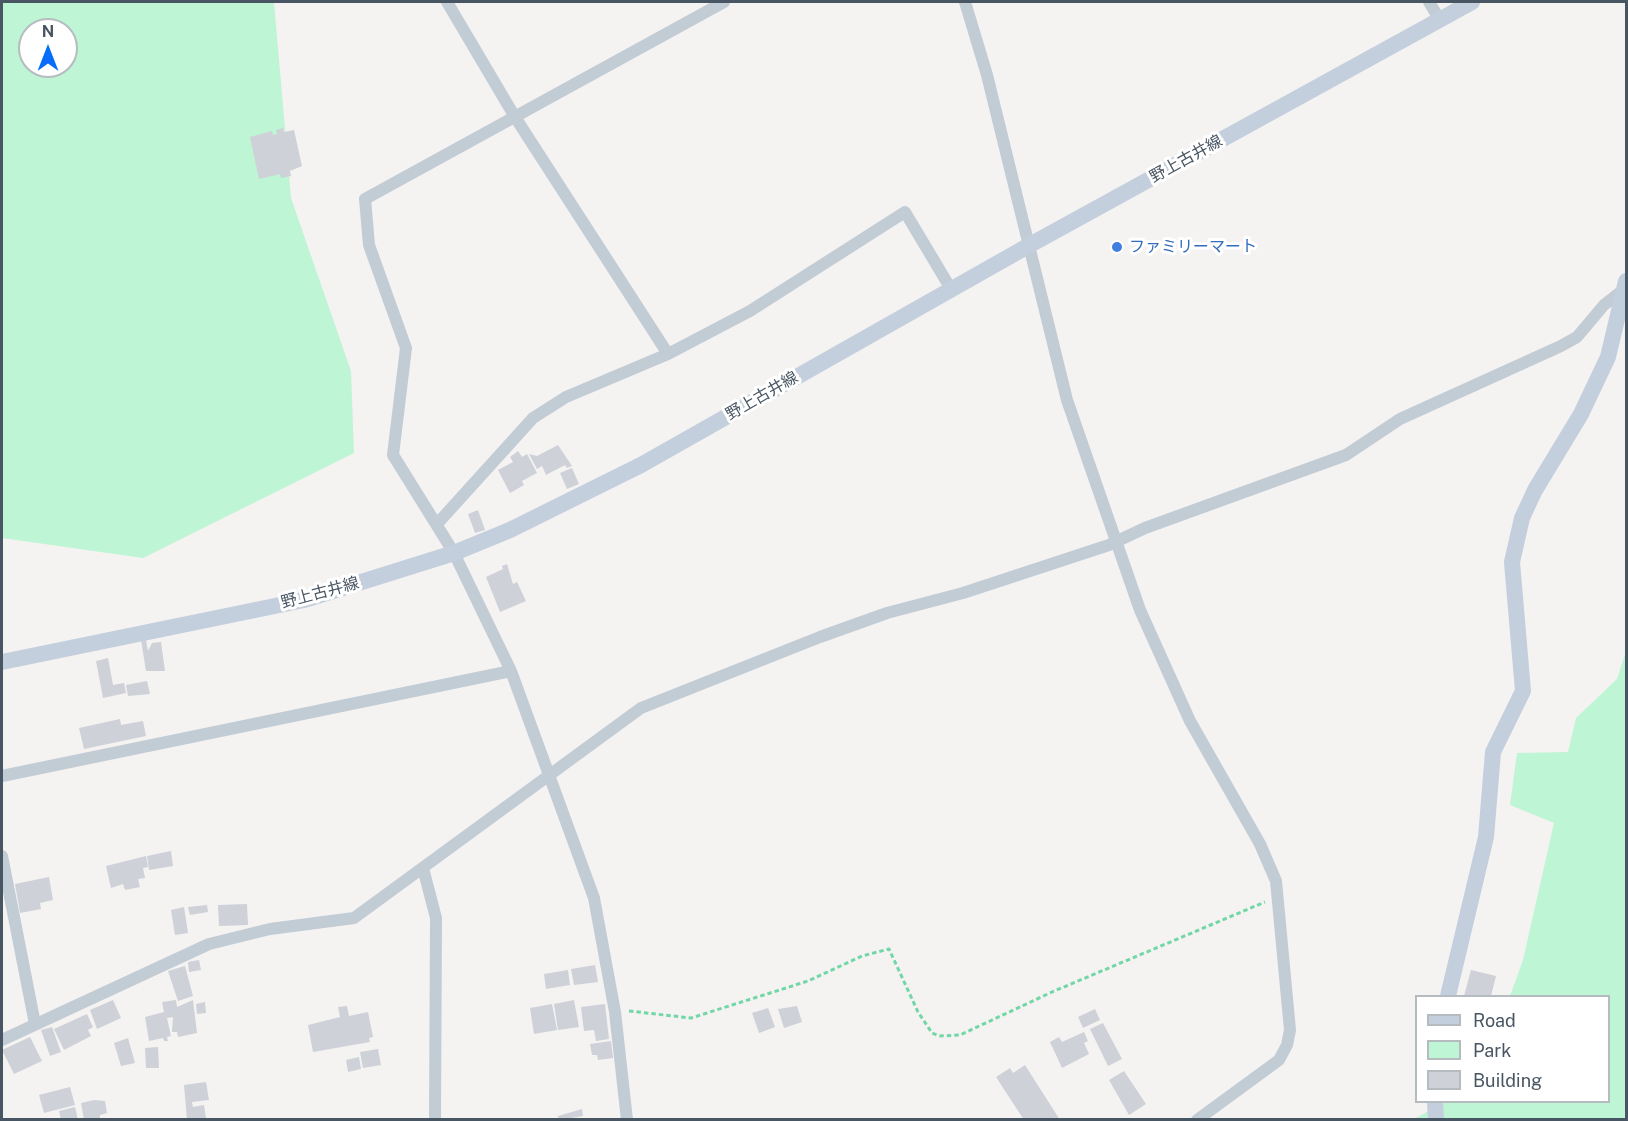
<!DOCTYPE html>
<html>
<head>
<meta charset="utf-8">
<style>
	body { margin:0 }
	#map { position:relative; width:1628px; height:1121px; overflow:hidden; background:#f5f2f2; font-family:"Public Sans",sans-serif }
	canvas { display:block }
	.frame { position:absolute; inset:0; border:3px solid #485562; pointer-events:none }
	.legend { position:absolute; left:1415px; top:995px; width:195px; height:108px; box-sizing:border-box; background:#fff; border:2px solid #b6bbc0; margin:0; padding:8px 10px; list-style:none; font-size:18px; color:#485562 }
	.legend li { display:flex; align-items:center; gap:12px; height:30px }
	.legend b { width:30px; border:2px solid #b6bbc0 }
	.north { position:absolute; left:18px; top:18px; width:60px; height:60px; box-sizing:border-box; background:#fff; border:2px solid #b6bbc0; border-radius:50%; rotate:0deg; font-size:16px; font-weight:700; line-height:24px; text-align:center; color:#485562 }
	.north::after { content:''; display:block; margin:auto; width:21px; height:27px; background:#086df9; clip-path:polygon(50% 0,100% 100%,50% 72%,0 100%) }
</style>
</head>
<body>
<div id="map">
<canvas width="1628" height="1121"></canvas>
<div class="frame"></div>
<ul class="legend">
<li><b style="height:8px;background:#c3cfdc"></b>Road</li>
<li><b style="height:16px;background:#bef5d4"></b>Park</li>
<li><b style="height:16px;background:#ced1d8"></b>Building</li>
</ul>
<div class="north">N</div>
</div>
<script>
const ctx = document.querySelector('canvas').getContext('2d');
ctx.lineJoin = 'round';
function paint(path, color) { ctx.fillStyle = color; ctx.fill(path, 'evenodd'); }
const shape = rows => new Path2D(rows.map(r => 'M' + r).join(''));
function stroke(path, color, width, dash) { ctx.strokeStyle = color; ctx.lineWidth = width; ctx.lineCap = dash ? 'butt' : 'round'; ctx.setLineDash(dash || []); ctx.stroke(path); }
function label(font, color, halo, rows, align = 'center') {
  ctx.font = font + ' "Public Sans","Noto Sans JP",sans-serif'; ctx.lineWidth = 6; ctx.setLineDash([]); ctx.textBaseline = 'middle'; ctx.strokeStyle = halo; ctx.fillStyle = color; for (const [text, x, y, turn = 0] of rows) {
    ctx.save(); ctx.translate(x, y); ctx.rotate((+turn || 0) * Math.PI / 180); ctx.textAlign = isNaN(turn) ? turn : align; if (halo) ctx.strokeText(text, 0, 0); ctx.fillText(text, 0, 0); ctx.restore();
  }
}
const green = shape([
	[2,2,274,2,291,198,351,371,354,453,143,558,2,538],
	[30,30,66,30,66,66,30,66],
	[1626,651,1626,1119,1412,1120,1445,1102,1608,1102,1608,996,1510,996,1523,960,1554,823,1510,805,1517,753,1568,752,1576,718,1617,679]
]);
const building = shape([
	[283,128,284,132,294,130,302,166,290,171,291,176,281,178,280,174,259,179,250,137,272,131,273,135,277,134,276,130],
	[558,445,572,466,567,468,565,465,546,475,542,466,537,469,529,454,537,456],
	[518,451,522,457,527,454,537,473,522,481,524,485,510,493,498,470,513,462,510,457],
	[572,468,579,484,567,489,560,473],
	[478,510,485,530,475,533,468,514],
	[507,564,513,584,517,582,526,601,500,612,486,577,503,569,502,566],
	[141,640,146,640,148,651,152,643,161,642,165,671,146,671],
	[108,658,113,685,124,683,126,693,103,698,96,661],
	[147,681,150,694,128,696,126,685],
	[120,719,121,725,143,721,146,736,84,749,79,728],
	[171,851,173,866,149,870,147,856],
	[146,856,148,867,143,868,145,878,138,879,140,887,125,890,123,884,111,888,106,866],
	[49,877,53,900,40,903,41,909,20,913,15,884],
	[247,904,248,925,219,926,218,905],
	[207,905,208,912,190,915,188,907],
	[184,907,188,933,175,935,171,910],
	[199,960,201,970,189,972,188,962],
	[595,965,598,982,574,985,571,969],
	[185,966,193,996,178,1001,168,971],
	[568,970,570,985,546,989,544,974],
	[1471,970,1496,976,1491,996,1464,996],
	[113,1000,121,1018,97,1029,90,1010],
	[176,1000,177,1007,193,1000,197,1033,178,1037,177,1032,172,1032,173,1017,167,1018,171,1036,167,1037,168,1041,164,1041,163,1038,149,1041,145,1017,164,1012,162,1002],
	[574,1000,579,1027,558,1030,554,1004],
	[205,1002,206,1013,197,1014,196,1004],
	[552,1004,557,1030,534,1034,530,1008],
	[605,1004,609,1039,596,1041,594,1030,584,1031,581,1007],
	[347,1006,349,1016,368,1012,373,1037,369,1038,370,1042,313,1052,308,1025,340,1017,338,1007],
	[797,1006,802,1022,784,1028,778,1009],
	[768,1008,775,1027,759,1033,752,1013],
	[1095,1009,1100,1020,1083,1028,1078,1017],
	[87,1014,93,1027,88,1030,91,1036,64,1050,54,1029],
	[1103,1023,1122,1059,1108,1066,1090,1029],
	[52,1027,61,1052,50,1056,41,1030],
	[1084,1032,1088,1041,1084,1043,1089,1054,1062,1068,1050,1042,1059,1037,1062,1042],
	[30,1037,42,1061,14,1074,2,1050],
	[128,1038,135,1063,121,1066,114,1043],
	[611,1041,613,1058,598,1060,597,1055,592,1055,590,1044],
	[158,1047,159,1068,146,1068,145,1048],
	[378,1049,381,1065,363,1068,360,1052],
	[359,1057,361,1069,348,1072,346,1060],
	[1025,1065,1060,1120,1024,1120,996,1077,1010,1068,1013,1073],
	[1124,1071,1146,1104,1129,1115,1109,1080],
	[206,1082,209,1100,192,1102,193,1107,204,1105,206,1118,211,1119,187,1120,184,1085],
	[70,1087,75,1105,44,1113,39,1095],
	[94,1100,105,1101,107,1113,100,1115,100,1120,84,1120,81,1103],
	[75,1107,78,1120,61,1120,59,1111],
	[582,1109,583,1116,559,1120,558,1116]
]);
const path = shape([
	[629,1011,691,1018,808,981,862,956,889,949,918,1012,932,1033,939,1036,960,1035,1052,992,1265,902]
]);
const street = shape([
	[447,2,515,117,668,354],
	[965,2,987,75,1067,400,1140,610,1190,721,1260,844,1276,881,1290,1030,1287,1045,1279,1060,1197,1120],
	[1429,2,1440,20],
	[437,524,533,418,566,397,668,354,750,311,905,212,951,289],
	[2,776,511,671],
	[2,856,35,1024],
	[423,868,436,918,435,1120],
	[2,1040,209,944,270,929,354,918,641,708,820,637,887,613,963,593,1109,545,1145,528,1346,455,1400,419,1561,346,1577,337,1604,305,1622,291],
	[627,1120,615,1012,594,898,511,671,454,553,393,455,406,348,369,245,365,199,724,2]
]);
const secondary = shape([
	[2,662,304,600,454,553,510,530,641,465,1028,246,1472,2],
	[1448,996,1486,837,1493,752,1523,691,1512,562,1522,518,1535,490,1581,414,1608,357,1626,281],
	[1435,1102,1436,1120]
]);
const markers = [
	[1117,247,6,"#3f7fe0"]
];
const streetNames = [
	["野上古井線",1186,159,-29],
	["野上古井線",762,396,-30],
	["野上古井線",320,593,-15]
];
const shopNames = [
	["ファミリーマート",1129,247]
];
paint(green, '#bef5d4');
paint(building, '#ced1d8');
stroke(path, '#72d7a7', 3, [4.5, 3]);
stroke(street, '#c2ccd5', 12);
stroke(secondary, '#c3cfdc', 16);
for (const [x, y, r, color] of markers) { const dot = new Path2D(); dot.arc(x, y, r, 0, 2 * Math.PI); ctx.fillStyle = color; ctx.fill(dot); stroke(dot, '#fff', 2); }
label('16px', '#485562', '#fff', streetNames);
label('16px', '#366cbe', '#fff', shopNames, 'left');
</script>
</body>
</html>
